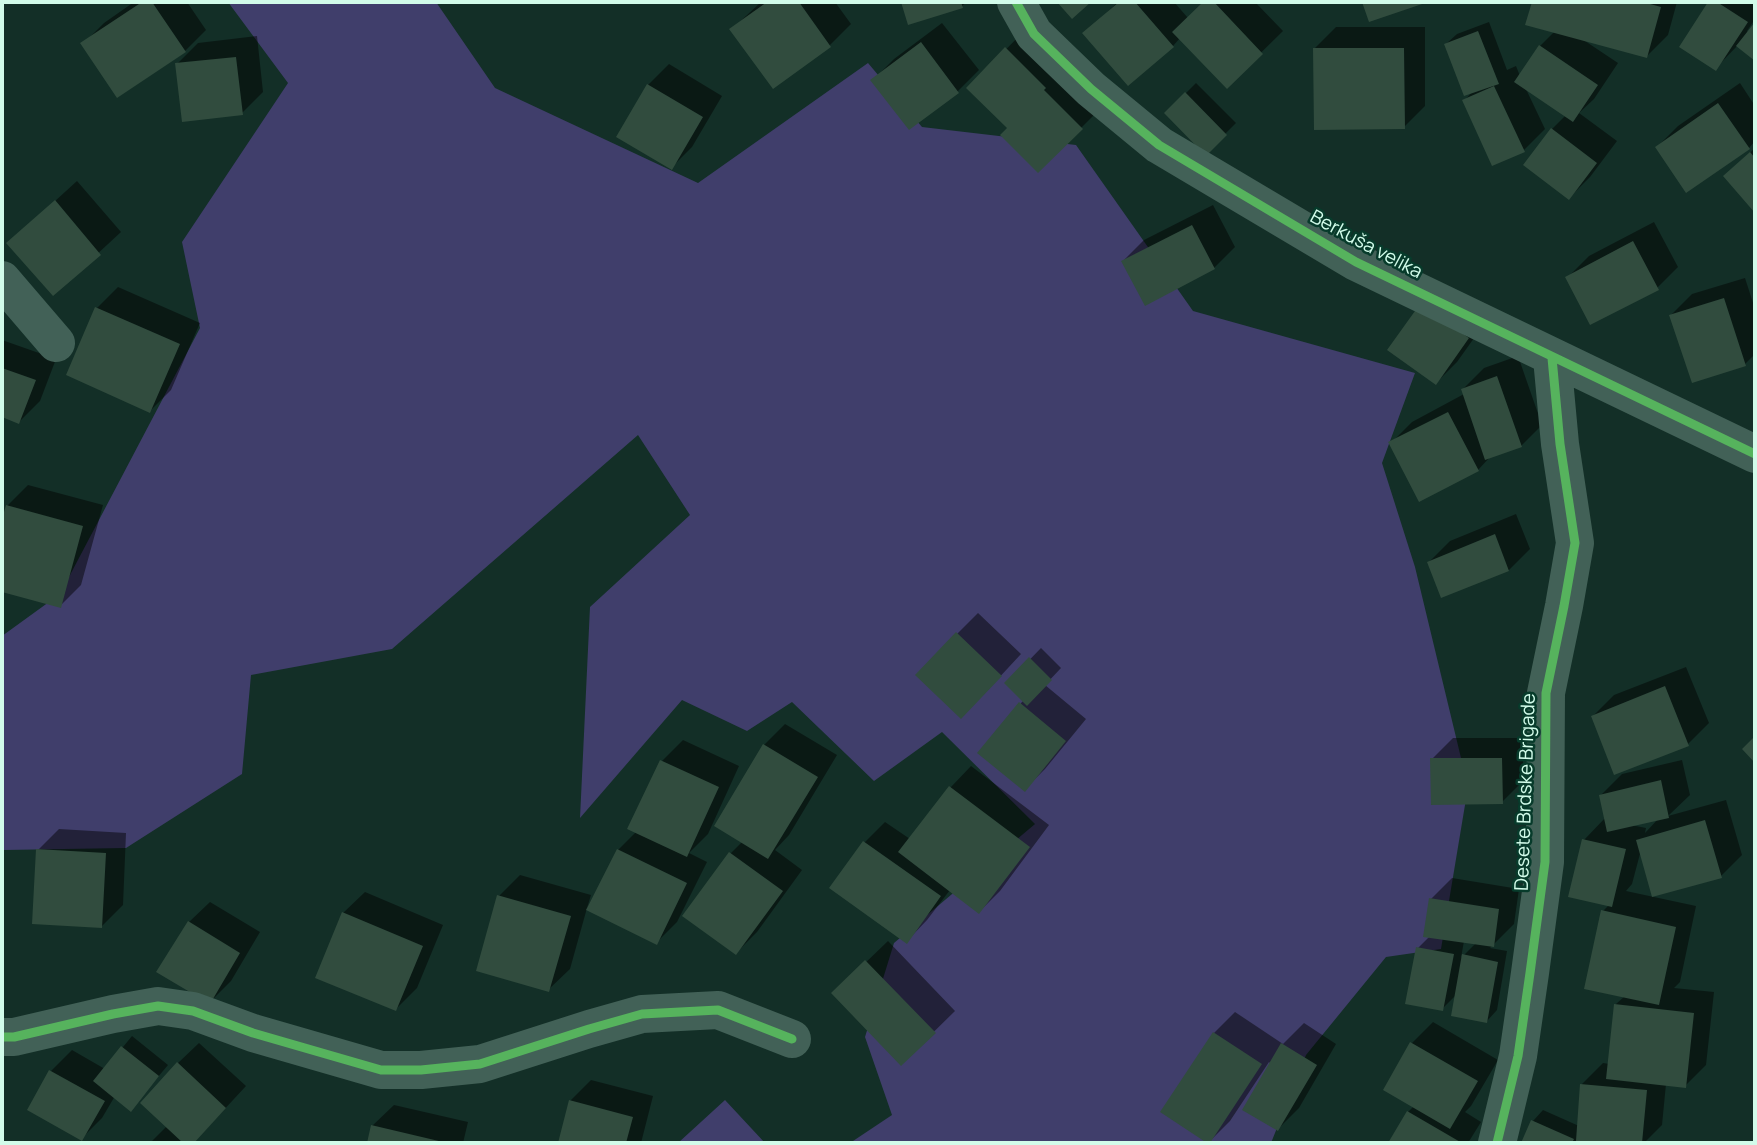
<!DOCTYPE html>
<html>
<head>
<meta charset="utf-8">
<style>
	body { margin:0 }
	#map { position:relative; width:1757px; height:1145px; overflow:hidden; background:#132f27; font-family:Manrope,sans-serif }
	canvas { display:block }
	.frame { position:absolute; inset:0; border:4px solid #d2fcea; pointer-events:none }
</style>
</head>
<body>
<div id="map">
<canvas width="1757" height="1145"></canvas>
<div class="frame"></div>
</div>
<script>
const ctx = document.querySelector('canvas').getContext('2d');
ctx.lineJoin = 'round';
function paint(path, color) { ctx.fillStyle = color; ctx.fill(path, 'evenodd'); }
const shape = rows => new Path2D(rows.map(r => 'M' + r).join(''));
function stroke(path, color, width, dash) { ctx.strokeStyle = color; ctx.lineWidth = width; ctx.lineCap = dash ? 'butt' : 'round'; ctx.setLineDash(dash || []); ctx.stroke(path); }
function label(font, color, halo, rows, align = 'center') {
  ctx.font = font + ' Manrope,sans-serif'; ctx.lineWidth = 5; ctx.setLineDash([]); ctx.textBaseline = 'middle'; ctx.strokeStyle = halo; ctx.fillStyle = color; for (const [text, x, y, turn = 0] of rows) {
    ctx.save(); ctx.translate(x, y); ctx.rotate((+turn || 0) * Math.PI / 180); ctx.textAlign = isNaN(turn) ? turn : align; if (halo) ctx.strokeText(text, 0, 0); ctx.fillText(text, 0, 0); ctx.restore();
  }
}
const green = shape([
	[228,2,436,2,495,88,698,183,868,63,922,127,1076,145,1193,311,1415,373,1382,463,1415,567,1468,787,1441,949,1386,957,1306,1055,1271,1143,850,1143,892,1115,865,1037,894,943,1035,824,942,732,874,781,792,702,747,731,682,700,580,818,590,607,690,515,638,435,392,649,251,675,242,774,126,848,4,850,2,861,2,636,60,594,200,328,182,242,288,83],
	[725,1100,765,1143,678,1143]
]);
const shadow = shape([
	[134,2,187,2,206,30,185,51,83,44,104,23],
	[761,2,835,2,851,24,830,45,773,87,732,29],
	[903,2,967,2,962,6,909,23],
	[1118,2,1174,2,1188,18,1205,2,1255,2,1283,31,1227,86,1180,38,1173,46,1085,33],
	[1533,2,1677,2,1668,35,1647,56,1582,39,1618,63,1594,99,1579,113,1617,141,1590,177,1569,198,1552,129,1566,115,1525,87,1545,129,1524,150,1464,101,1473,91,1446,44,1457,34,1489,22,1507,70,1516,66,1520,76,1540,46,1555,31,1528,24],
	[1710,2,1755,2,1755,19,1747,31,1749,33,1755,25,1755,59,1738,45,1716,68,1681,46],
	[942,23,979,70,958,91,909,128,873,80,894,59],
	[1336,27,1425,27,1425,106,1404,127,1315,48],
	[1027,28,1102,107,1038,171,1009,128,968,88],
	[257,36,263,92,242,113,177,64,198,43],
	[669,64,722,96,692,147,671,168,648,85],
	[1196,83,1236,123,1206,153,1166,113],
	[1740,83,1755,106,1755,141,1749,148,1657,147,1678,126],
	[1755,148,1755,210,1725,176],
	[77,181,121,232,54,294,9,243],
	[1213,205,1235,247,1214,268,1123,261,1144,240],
	[1654,222,1678,267,1657,288,1568,277,1589,256],
	[1745,278,1755,309,1755,354,1745,364,1693,381,1671,315,1692,294],
	[118,287,200,323,171,390,150,411,97,308],
	[1489,317,1457,362,1436,383,1390,350],
	[2,340,56,359,40,401,19,422,2,415],
	[1518,356,1542,425,1521,446,1491,456,1478,470,1391,443,1412,422,1464,394,1463,389,1484,368],
	[28,485,103,505,81,585,60,606,2,590,2,526,7,506],
	[1516,514,1530,549,1509,570,1442,596,1429,562,1450,541],
	[978,613,1021,654,982,696,957,634],
	[1041,648,1061,668,1045,685,1086,719,1045,769,1024,790,1021,703,1024,700,1007,683],
	[1686,667,1709,723,1688,744,1593,716,1614,695],
	[785,724,837,755,789,835,775,850,802,870,757,932,736,953,730,854,743,841,716,825,764,745],
	[1453,738,1523,738,1523,781,1502,802,1432,759],
	[683,740,739,766,708,834,689,853,707,862,677,922,656,943,587,908,570,969,548,990,499,896,520,875,591,895,587,908,618,850,637,831,630,828,662,761],
	[1682,760,1690,795,1668,816,1726,800,1742,855,1721,876,1641,850,1632,884,1626,891,1696,906,1680,982,1674,988,1714,992,1706,1065,1685,1086,1666,1084,1662,1125,1644,1143,1578,1140,1577,1143,1523,1143,1533,1121,1543,1110,1579,1126,1582,1084,1603,1063,1610,1064,1616,1004,1625,996,1603,911,1609,905,1584,840,1606,817,1601,795,1622,774],
	[1659,818,1645,833,1646,828,1631,825],
	[971,766,1049,825,1000,891,979,912,950,890,927,920,907,941,864,843,885,822,910,839,951,787],
	[59,829,126,833,123,905,102,926,38,850],
	[1452,878,1519,889,1514,924,1490,948,1507,951,1497,1010,1487,1021,1456,995,1442,1009,1418,948,1430,936,1431,899],
	[1464,941,1476,943,1461,958],
	[365,892,443,925,417,988,396,1009,343,913],
	[210,902,260,932,231,981,210,1002,189,922],
	[888,941,955,1011,901,1064,834,993],
	[1235,1012,1283,1044,1304,1023,1336,1044,1299,1108,1278,1129,1271,1064,1269,1062,1230,1121,1209,1142,1214,1033],
	[1433,1022,1498,1060,1471,1106,1465,1112,1481,1122,1468,1143,1390,1143,1408,1112,1414,1106,1385,1089,1412,1043],
	[132,1036,168,1065,131,1109,115,1096,102,1118,81,1139,51,1071,72,1050,105,1069],
	[199,1043,246,1086,195,1141,199,1143,150,1143,167,1126,178,1063],
	[591,1080,653,1096,641,1143,560,1143,570,1101],
	[394,1105,468,1122,463,1143,369,1143,372,1126]
]);
const building = shape([
	[142,2,152,2,186,52,117,98,80,43],
	[767,2,799,2,831,47,773,89,729,29],
	[901,2,961,2,963,8,908,25],
	[1057,2,1091,2,1072,19],
	[1119,2,1135,2,1174,47,1128,86,1082,33],
	[1203,2,1214,2,1263,54,1227,89,1172,32],
	[1362,2,1428,2,1369,22],
	[1532,2,1643,2,1661,7,1647,58,1525,25],
	[1708,2,1717,2,1748,22,1716,71,1679,47],
	[1755,22,1755,61,1736,46],
	[1478,31,1499,84,1464,96,1444,44],
	[921,42,959,93,909,130,870,80],
	[1539,45,1598,85,1573,122,1514,82],
	[1005,47,1046,88,1044,90,1083,129,1038,173,1000,135,1007,128,966,88],
	[1313,48,1404,48,1405,129,1314,130],
	[236,57,243,115,182,122,175,63],
	[647,84,703,117,672,170,616,137],
	[1494,86,1525,152,1492,166,1462,100],
	[1185,92,1227,135,1206,156,1164,113],
	[1718,103,1750,149,1686,193,1655,147],
	[1551,128,1597,163,1569,200,1523,165],
	[1750,152,1755,158,1755,213,1723,176],
	[55,200,101,255,53,296,6,243],
	[1192,225,1215,269,1145,306,1121,261],
	[1633,241,1659,290,1590,325,1565,277],
	[1724,298,1746,366,1692,383,1669,315],
	[1420,304,1469,338,1436,385,1387,350],
	[95,307,180,344,150,413,66,375],
	[2,368,36,380,19,424,2,417],
	[1497,376,1522,447,1485,460,1461,389],
	[1448,412,1479,471,1419,502,1388,442],
	[6,505,83,526,61,608,2,592,2,519],
	[1495,534,1509,571,1441,598,1427,562],
	[956,632,1002,676,961,719,915,675],
	[1029,657,1052,680,1027,706,1004,683],
	[1665,686,1689,746,1614,775,1591,716],
	[1019,702,1066,741,1025,792,977,753],
	[1755,736,1755,763,1742,749],
	[763,744,818,777,768,859,714,826],
	[1430,758,1502,758,1503,804,1431,805],
	[660,760,719,787,687,857,627,829],
	[1661,780,1669,818,1607,832,1599,795],
	[949,786,1030,847,979,914,898,852],
	[1705,820,1722,878,1652,897,1636,840],
	[1582,839,1626,849,1612,907,1568,897],
	[863,841,941,896,907,944,829,888],
	[36,849,106,853,102,928,32,924],
	[617,849,687,883,657,945,586,910],
	[729,852,783,891,736,955,682,916],
	[497,895,571,916,549,992,476,971],
	[1429,898,1499,909,1494,947,1423,937],
	[1601,910,1676,927,1659,1005,1584,989],
	[342,912,423,946,396,1011,315,978],
	[188,921,240,953,210,1004,156,972],
	[1416,947,1454,954,1443,1011,1405,1004],
	[1462,954,1498,962,1487,1023,1451,1016],
	[865,960,936,1033,901,1066,831,993],
	[1614,1004,1694,1013,1686,1088,1606,1079],
	[1213,1032,1262,1064,1210,1143,1207,1143,1160,1112],
	[1410,1042,1478,1081,1450,1129,1383,1090],
	[1281,1043,1317,1065,1278,1131,1242,1110],
	[121,1046,159,1076,131,1112,93,1081],
	[177,1062,226,1108,194,1143,183,1143,140,1103],
	[49,1070,105,1101,82,1141,27,1110],
	[1580,1084,1647,1090,1642,1143,1576,1141],
	[569,1100,633,1117,626,1143,558,1143],
	[1407,1111,1462,1143,1388,1143],
	[1531,1120,1574,1139,1572,1143,1521,1143],
	[371,1125,443,1142,443,1143,367,1143]
]);
const street = shape([
	[1016,2,1034,34,1091,89,1159,145,1356,262,1755,454],
	[2,280,56,343],
	[2,1037,14,1037,113,1014,158,1006,193,1011,253,1033,381,1070,421,1070,480,1064,589,1029,642,1014,718,1010,792,1039],
	[1497,1143,1518,1056,1530,973,1545,862,1546,693,1564,606,1575,543,1560,444,1552,358]
]);
const cycleway = shape([
	[1016,2,1034,34,1091,89,1159,145,1356,262,1755,454],
	[2,1037,14,1037,113,1014,158,1006,193,1011,253,1033,381,1070,421,1070,480,1064,589,1029,642,1014,718,1010,792,1039],
	[1497,1143,1518,1056,1530,973,1545,862,1546,693,1564,606,1575,543,1560,444,1552,358]
]);
const streetNames = [
	["Berkuša velika",1366,245,28],
	["Desete Brdske Brigade",1526,792,-88]
];
paint(green, '#403e6b');
paint(shadow, '#0007');
paint(building, '#314c3e');
stroke(street, '#426157', 38);
stroke(cycleway, '#56b35d', 9);
label('19px', '#d2fcea', '#073b2b', streetNames);
</script>
</body>
</html>
